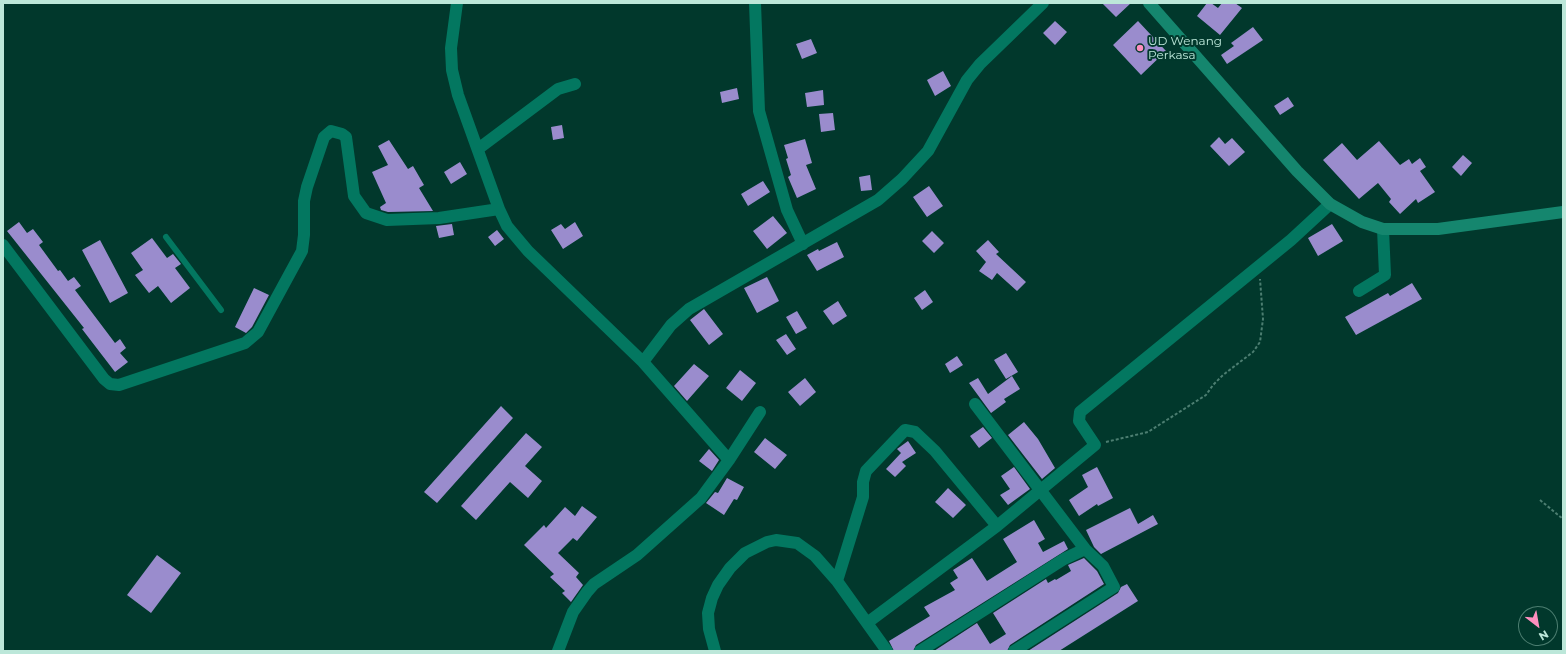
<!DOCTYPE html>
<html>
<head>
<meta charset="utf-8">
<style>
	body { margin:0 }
	#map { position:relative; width:1566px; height:654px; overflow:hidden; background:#01382c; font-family:Montserrat,sans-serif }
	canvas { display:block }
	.frame { position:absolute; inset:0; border:4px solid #bce7d9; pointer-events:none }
	.north { position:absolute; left:1518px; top:606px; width:40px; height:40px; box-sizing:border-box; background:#01382c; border:1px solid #4c7e71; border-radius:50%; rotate:149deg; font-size:11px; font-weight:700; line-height:16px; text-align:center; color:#bce7d9 }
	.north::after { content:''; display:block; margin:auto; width:14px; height:18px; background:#fd8ebe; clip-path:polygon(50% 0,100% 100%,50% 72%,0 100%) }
</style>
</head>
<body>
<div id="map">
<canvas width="1566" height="654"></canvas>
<div class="frame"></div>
<div class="north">N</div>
</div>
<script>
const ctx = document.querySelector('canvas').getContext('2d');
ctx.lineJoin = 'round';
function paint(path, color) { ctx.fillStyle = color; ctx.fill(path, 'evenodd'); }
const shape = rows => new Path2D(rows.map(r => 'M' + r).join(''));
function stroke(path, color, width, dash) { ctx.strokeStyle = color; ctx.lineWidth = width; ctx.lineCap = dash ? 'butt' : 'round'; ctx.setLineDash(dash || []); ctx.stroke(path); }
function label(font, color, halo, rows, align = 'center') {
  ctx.font = font + ' Montserrat,sans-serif'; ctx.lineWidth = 4; ctx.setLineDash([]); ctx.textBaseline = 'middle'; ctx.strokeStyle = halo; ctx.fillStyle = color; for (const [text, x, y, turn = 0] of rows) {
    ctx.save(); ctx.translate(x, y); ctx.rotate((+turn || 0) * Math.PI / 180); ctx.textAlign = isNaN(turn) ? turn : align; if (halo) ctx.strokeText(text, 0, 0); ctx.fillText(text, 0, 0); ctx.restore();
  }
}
const building = shape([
	[1102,3,1131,3,1116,17],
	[1207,3,1211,3,1218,8,1222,3,1235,3,1242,8,1220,35,1197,16],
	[1055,21,1067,32,1055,45,1043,33],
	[1138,21,1166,51,1141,75,1113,45],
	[1253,27,1263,40,1227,64,1221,55,1234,46,1231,43],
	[811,39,817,53,802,59,796,44],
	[943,71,951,86,935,96,927,80],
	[737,88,739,99,722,103,720,92],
	[823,90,824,105,807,107,805,93],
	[1288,97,1294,106,1280,115,1274,106],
	[833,113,835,130,821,132,819,114],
	[562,125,564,138,553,140,551,127],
	[1219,137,1225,144,1232,138,1245,152,1229,166,1210,146],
	[805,139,812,163,806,165,816,189,797,198,788,177,791,175,786,159,788,158,784,145],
	[389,140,408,169,413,166,424,185,419,188,433,211,388,212,381,210,380,207,386,203,372,172,388,165,378,146],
	[1379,141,1400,165,1409,159,1412,164,1420,158,1426,167,1420,171,1435,192,1418,203,1416,199,1400,214,1389,202,1391,199,1378,183,1359,199,1323,160,1342,143,1357,160],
	[1463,155,1472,163,1461,176,1452,167],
	[460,162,467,174,451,184,444,172],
	[870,175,872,190,861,191,859,177],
	[763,181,770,192,748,206,741,194],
	[929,186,943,206,927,217,913,197],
	[773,216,787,233,767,249,753,231],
	[19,222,27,233,33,229,43,242,39,245,58,271,60,270,68,281,74,277,81,286,75,290,115,343,120,339,126,348,120,353,128,362,115,372,82,329,84,328,7,231],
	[575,222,583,236,563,249,551,230,561,224,565,229],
	[452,224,454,235,439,238,436,226],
	[1332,224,1343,241,1318,256,1308,238],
	[497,230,504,239,495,246,488,237],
	[932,231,944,243,934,253,922,241],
	[152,238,167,258,173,254,181,264,175,268,190,288,171,303,158,286,149,293,135,275,143,270,131,253],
	[100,240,128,293,110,303,82,250],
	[988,240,999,252,996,254,1026,282,1017,291,997,273,992,280,979,271,986,262,976,251],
	[837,242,844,257,817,271,807,255,818,249,819,251],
	[767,277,779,301,757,313,744,288],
	[1412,283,1422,299,1356,335,1345,317,1388,293,1390,296],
	[254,288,269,295,252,327,246,333,235,327],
	[925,290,933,302,922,310,914,298],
	[838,301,847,316,833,325,823,311],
	[704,309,723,334,709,345,690,320],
	[797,311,807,328,796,334,786,317],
	[786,334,796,349,787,355,776,340],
	[1006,353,1018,372,1006,379,994,360],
	[957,356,963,365,950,373,945,364],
	[694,364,709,376,687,401,674,386],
	[740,370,756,383,742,401,726,388],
	[1012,376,1020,389,1004,399,1006,402,991,413,969,383,978,378,988,394],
	[805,378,816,392,800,406,788,392],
	[501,406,513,418,437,503,424,492],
	[1024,422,1038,439,1055,468,1042,479,1008,435],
	[983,427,992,438,979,448,970,436],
	[526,433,542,447,525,466,542,481,528,498,510,482,476,520,461,506],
	[765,438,787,455,775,469,754,452],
	[908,441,916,453,902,462,906,466,895,477,886,469,901,453,897,449],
	[709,449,719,460,712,471,699,461],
	[1014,467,1030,489,1008,505,1000,495,1010,489,1001,476],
	[1097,467,1113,498,1098,506,1097,504,1079,516,1069,500,1088,487,1082,475],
	[727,478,744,487,737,500,734,499,724,515,706,503,715,492,718,493],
	[948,488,966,505,953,518,935,502],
	[582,506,597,517,577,541,573,538,558,553,579,573,576,577,583,585,571,602,562,593,565,591,550,577,554,574,524,545,544,525,546,528,565,507,575,516],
	[1130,508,1138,524,1153,515,1158,524,1101,554,1094,547,1086,530],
	[1034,520,1045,539,1038,543,1043,552,1064,541,1068,549,916,645,913,651,894,651,889,641,930,616,924,607,955,590,950,583,958,578,953,570,972,558,987,581,1017,562,1003,539],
	[157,555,181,573,151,613,127,595],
	[1084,558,1097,571,1104,584,1010,645,1007,651,934,651,977,623,990,644,1006,634,993,613,1046,579,1048,583,1055,579,1056,580,1071,571,1068,565],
	[1127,584,1138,601,1059,651,1028,651,1118,593,1121,587]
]);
const path = shape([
	[1106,442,1148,432,1206,395,1213,385,1223,375,1253,352,1260,342,1263,319,1260,279],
	[1540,500,1563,519]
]);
const lane = shape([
	[166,237,221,310]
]);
const street = shape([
	[457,3,451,48,452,70,458,95,499,209,507,226,528,251,643,362,671,325,689,309,878,200,902,179,928,151,967,80,980,64,1043,3],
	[755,3,759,111,787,210,803,244],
	[478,149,558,89,575,84],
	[3,245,104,379,110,384,119,385,245,343,258,332,302,251,304,235,304,201,307,187,324,137,331,131,342,134,346,137,354,196,366,213,387,220,439,218,499,209],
	[1359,291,1385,275,1383,229],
	[643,362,729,460],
	[975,404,1085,549],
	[837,581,863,497,863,482,866,471,905,430,915,432,935,451,997,526],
	[558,651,573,612,587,592,594,584,637,555,701,498,729,460,760,412],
	[715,651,709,629,708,613,712,598,718,585,730,568,745,553,767,542,776,540,797,543,815,556,837,581,867,623],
	[887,651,867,623,997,526,1095,445,1079,421,1080,412,1291,240,1330,204],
	[920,651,1064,559,1085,549,1103,566,1114,587,1014,651]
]);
const secondary = shape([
	[1149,3,1297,171,1330,204,1362,222,1383,229,1438,229,1563,212]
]);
const markers = [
	[1140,48,4,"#fd8ebe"]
];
const poiNames = [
	["UD Wenang",1148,41],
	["Perkasa",1148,55]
];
paint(building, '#9a8ccd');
stroke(path, '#4c7e71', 2, [3, 2]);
stroke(lane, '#037760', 6);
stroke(street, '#037760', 12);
stroke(secondary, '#15866e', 12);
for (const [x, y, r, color] of markers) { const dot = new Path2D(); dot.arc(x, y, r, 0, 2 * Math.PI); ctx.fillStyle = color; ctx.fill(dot); stroke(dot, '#01382c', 1.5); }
label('12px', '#bce7d9', '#01382c', poiNames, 'left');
</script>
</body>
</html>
